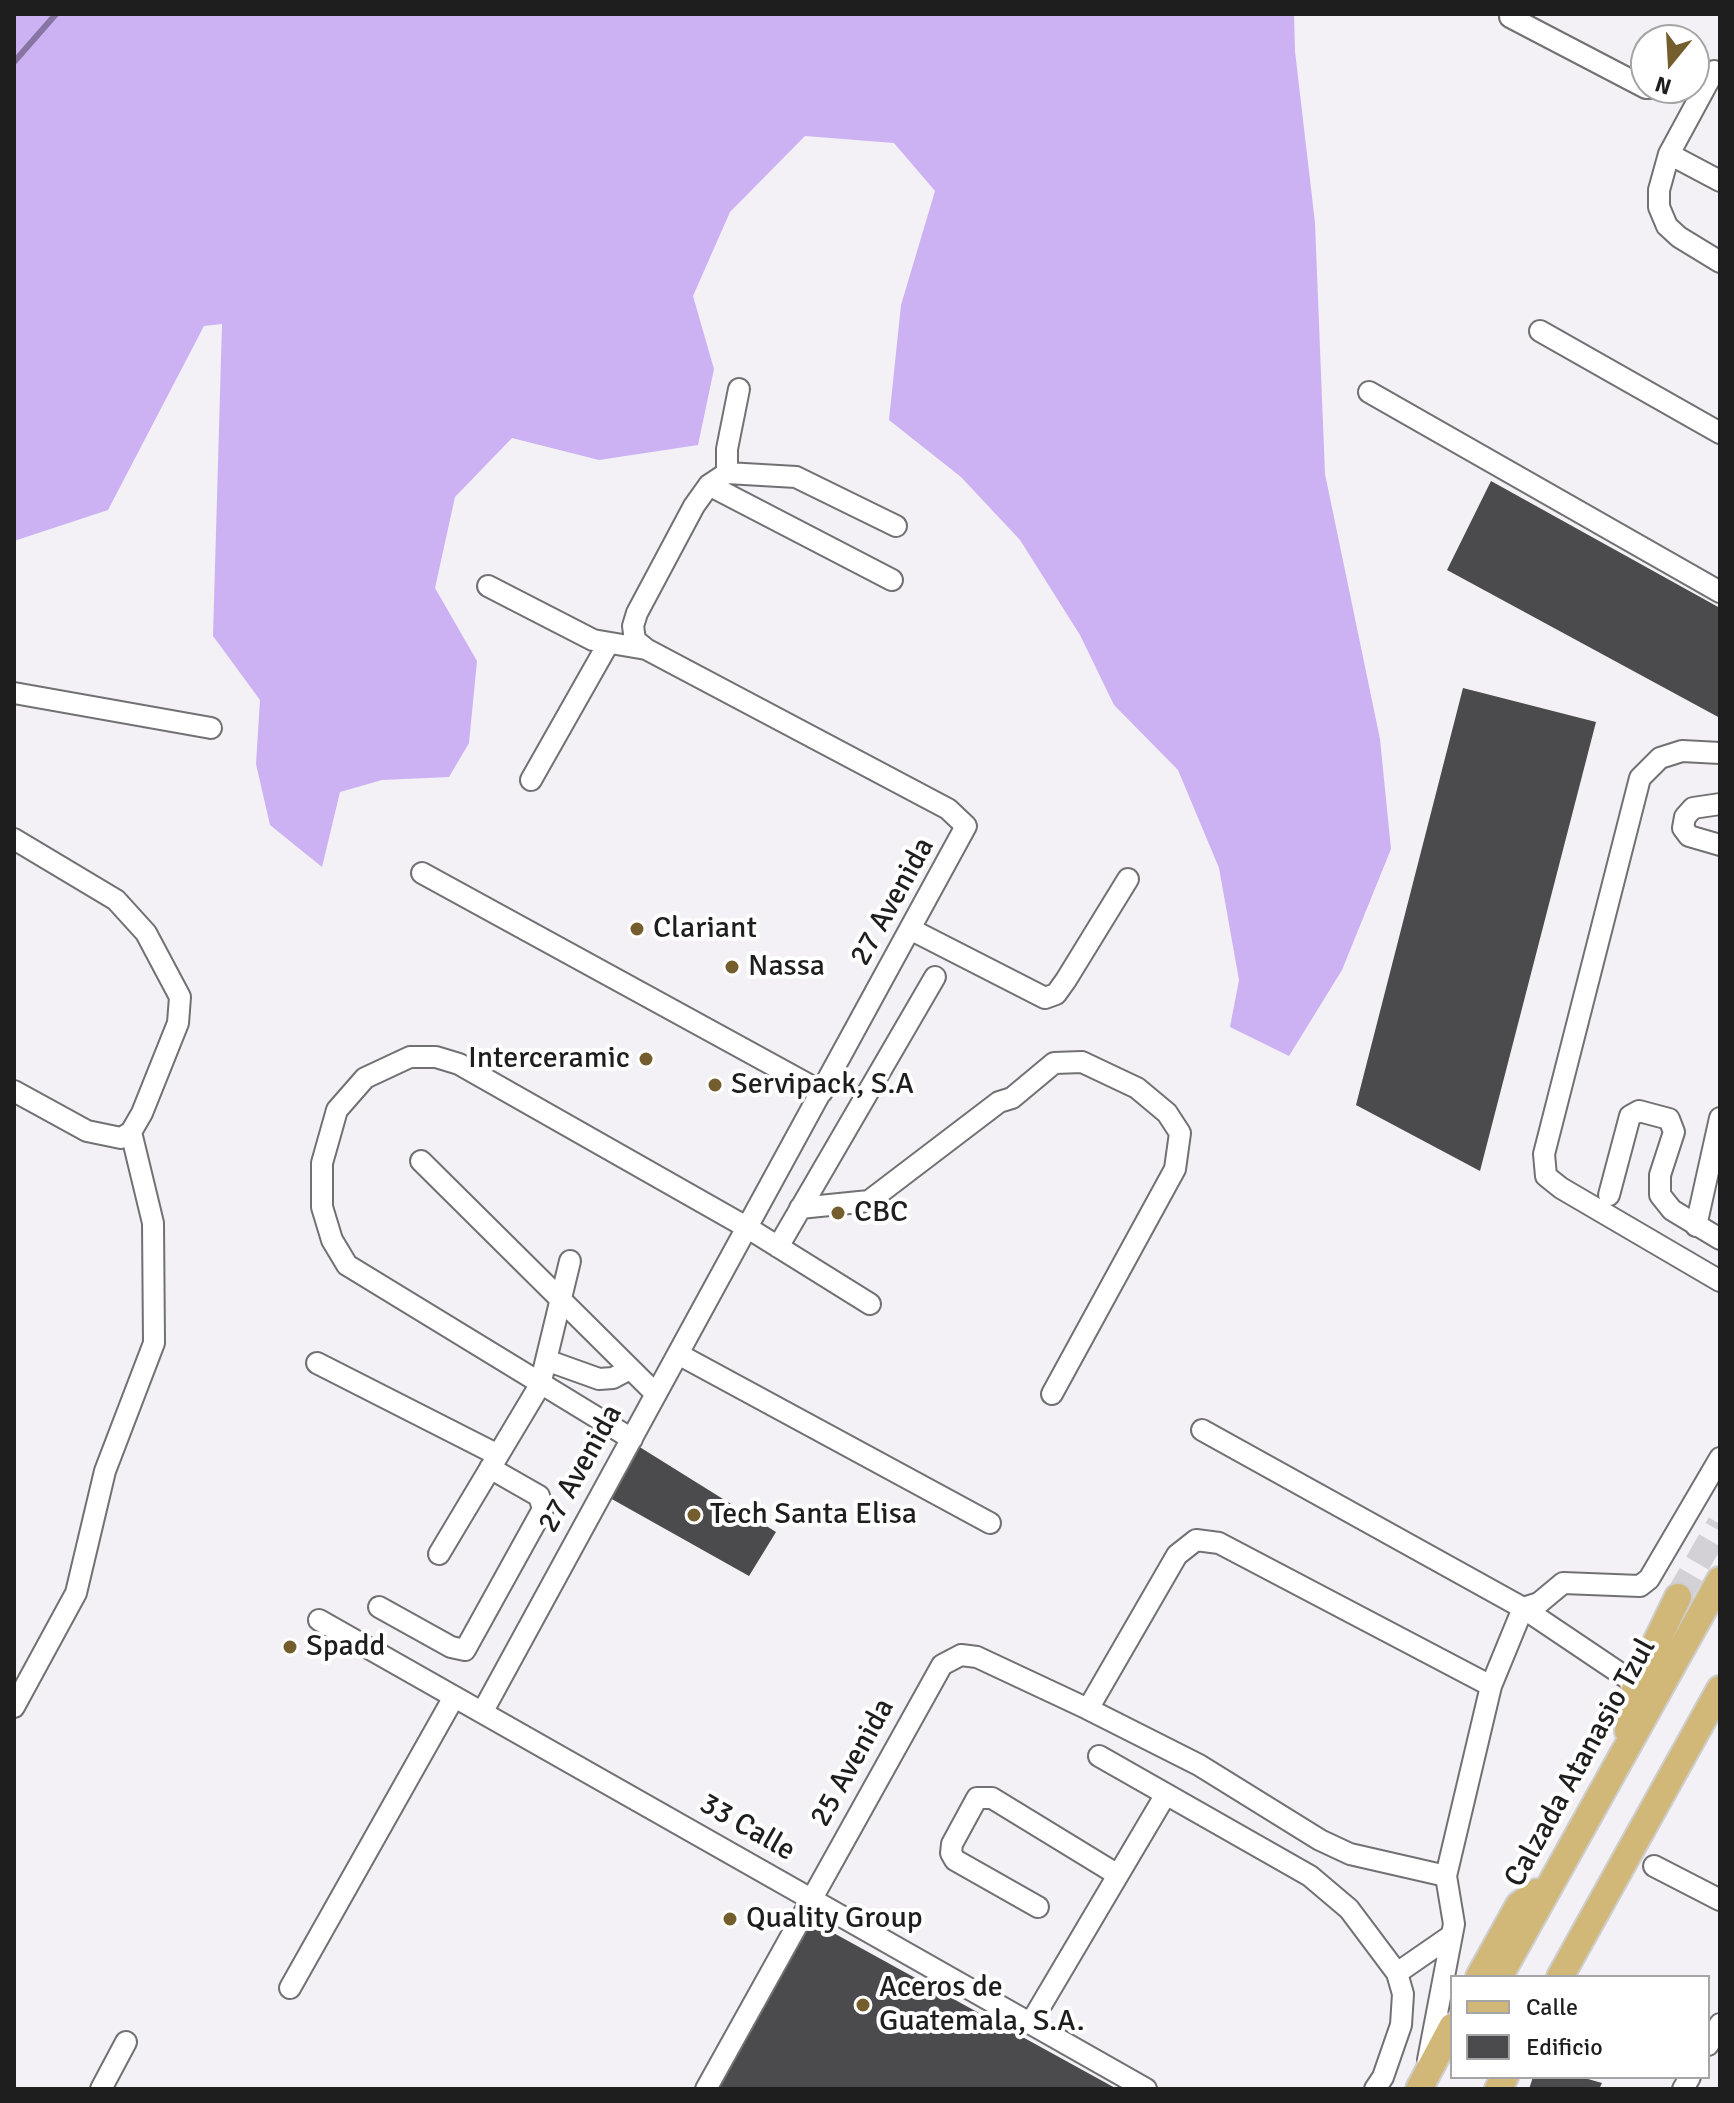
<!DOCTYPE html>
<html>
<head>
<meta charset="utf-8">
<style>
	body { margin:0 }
	#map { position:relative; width:1734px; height:2103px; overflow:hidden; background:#f3f1f5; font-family:Signika,sans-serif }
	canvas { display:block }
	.frame { position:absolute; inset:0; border:16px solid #1e1e1f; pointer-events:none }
	.legend { position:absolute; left:1450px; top:1975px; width:260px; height:104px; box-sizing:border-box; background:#fff; border:2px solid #a5a5a5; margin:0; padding:10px 14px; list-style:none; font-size:24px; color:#1e1e1f }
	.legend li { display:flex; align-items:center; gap:16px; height:40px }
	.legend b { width:40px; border:2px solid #a5a5a5 }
	.north { position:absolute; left:1630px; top:24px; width:80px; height:80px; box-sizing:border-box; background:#fff; border:2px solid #a5a5a5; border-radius:50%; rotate:198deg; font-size:22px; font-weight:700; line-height:32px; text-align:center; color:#1e1e1f }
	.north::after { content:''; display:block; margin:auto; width:28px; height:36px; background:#755e2e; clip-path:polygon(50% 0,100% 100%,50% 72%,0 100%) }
</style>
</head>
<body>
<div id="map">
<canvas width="1734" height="2103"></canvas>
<div class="frame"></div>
<ul class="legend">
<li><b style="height:10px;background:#d1b879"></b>Calle</li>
<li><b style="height:22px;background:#4b4a4d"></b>Edificio</li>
</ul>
<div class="north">N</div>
</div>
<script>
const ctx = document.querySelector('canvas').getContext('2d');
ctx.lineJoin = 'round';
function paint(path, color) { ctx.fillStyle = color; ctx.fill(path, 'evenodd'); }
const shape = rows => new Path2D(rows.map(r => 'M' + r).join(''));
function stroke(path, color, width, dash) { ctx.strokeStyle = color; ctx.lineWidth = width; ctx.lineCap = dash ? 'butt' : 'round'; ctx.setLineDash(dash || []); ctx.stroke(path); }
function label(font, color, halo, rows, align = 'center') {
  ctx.font = font + ' Signika,sans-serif'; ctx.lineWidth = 8; ctx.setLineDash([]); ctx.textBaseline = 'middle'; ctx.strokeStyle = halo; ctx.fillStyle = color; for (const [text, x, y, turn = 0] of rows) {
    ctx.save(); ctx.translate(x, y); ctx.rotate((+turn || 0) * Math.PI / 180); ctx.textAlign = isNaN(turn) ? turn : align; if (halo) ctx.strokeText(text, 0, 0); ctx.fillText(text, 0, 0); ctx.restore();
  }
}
const forest = shape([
	[14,14,1294,14,1295,51,1315,223,1325,474,1380,739,1391,849,1342,970,1289,1056,1230,1027,1239,980,1219,868,1178,770,1114,705,1080,635,1020,540,961,477,889,420,901,305,935,191,894,143,805,136,730,212,693,296,714,369,698,445,599,460,512,438,455,497,435,588,477,661,469,743,449,777,382,780,340,792,322,867,270,825,256,764,260,700,213,636,222,324,204,326,108,510,14,541]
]);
const stream = shape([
	[14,62,56,14]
]);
const building = shape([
	[1491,481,1720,608,1720,718,1447,570],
	[1463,688,1596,722,1480,1171,1356,1105],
	[638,1446,776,1532,749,1576,610,1498],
	[810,1920,1117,2089,716,2089],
	[1533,2077,1581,2077,1602,2083,1599,2089,1529,2089]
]);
const majorTunnel = shape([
	[1678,1597,1720,1524]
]);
const minor = shape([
	[1510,17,1646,88],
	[1714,71,1669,154,1659,190,1659,207,1667,226,1679,237,1720,262],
	[1646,88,1670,88],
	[1669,154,1720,181],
	[1540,331,1720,433],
	[1369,392,1720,592],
	[727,473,727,449,739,389],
	[709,485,892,580],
	[488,586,593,640,646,649],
	[14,693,211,728],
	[1720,753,1682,751,1660,758,1640,778,1544,1154,1546,1176,1561,1188,1720,1281],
	[531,780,608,644],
	[1720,804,1693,808,1685,817,1683,828,1689,836,1720,845],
	[14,839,116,900,146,933,180,997,178,1023,142,1113,131,1132,121,1138,87,1131,14,1091],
	[422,873,822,1092],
	[912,930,1045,998,1056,994,1066,980,1128,879],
	[421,1161,656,1394],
	[1609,1195,1630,1116,1639,1111,1669,1119,1674,1132,1660,1175,1660,1195,1672,1210,1720,1239],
	[800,1208,869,1201,999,1102,1012,1098,1054,1063,1082,1062,1137,1088,1167,1113,1180,1133,1175,1169,1052,1394],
	[1696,1226,1720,1118],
	[778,1247,935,977],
	[678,1354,990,1523],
	[546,1360,599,1379,613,1378,630,1369],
	[317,1363,498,1455],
	[1202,1430,1523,1608,1636,1684],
	[632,1439,347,1265,332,1240,322,1207,322,1163,337,1110,365,1078,410,1057,436,1057,459,1064,748,1228,870,1304],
	[439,1554,540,1385,570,1261],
	[379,1607,451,1647,465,1650,543,1509,539,1496,490,1468],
	[319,1620,1146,2089],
	[14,1707,76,1593,105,1471,154,1343,153,1223,131,1132],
	[483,1711,966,826,948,809,646,649,635,640,633,626,637,613,694,506,709,485,727,473,796,477,896,526],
	[1099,1756,1310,1876,1349,1909,1397,1973,1403,1994,1401,2025,1383,2077,1375,2089],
	[1654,1866,1720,1900],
	[1446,1876,1350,1854,1320,1840,1199,1765,1088,1709,1177,1555,1196,1540,1219,1543,1491,1686],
	[1038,1907,955,1860,951,1853,952,1844,977,1798,992,1798,1118,1875],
	[1397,1973,1452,1935],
	[290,1988,454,1697],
	[1030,2024,1166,1794],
	[1708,2045,1720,2024],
	[1428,2060,1454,1924,1446,1876,1491,1686,1523,1608,1539,1603,1563,1583,1640,1586,1649,1579,1720,1458],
	[101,2089,126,2042],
	[706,2089,942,1665,961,1655,977,1657,1088,1709],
	[1683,2089,1690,2077]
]);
const major = shape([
	[1628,1731,1636,1684,1678,1597],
	[1479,1977,1519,1905,1537,1892],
	[1499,1977,1720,1580],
	[1560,1977,1720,1689],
	[1419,2089,1452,2027],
	[1498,2089,1505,2077]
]);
const markers = [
	[637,929,8,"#755e2e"],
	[732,967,8,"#755e2e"],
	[646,1059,8,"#755e2e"],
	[715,1085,8,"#755e2e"],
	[838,1213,8,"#755e2e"],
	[694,1515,8,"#755e2e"],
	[290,1647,8,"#755e2e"],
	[730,1919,8,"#755e2e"],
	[863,2005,8,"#755e2e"]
];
const streetNames = [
	["27 Avenida",893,902,-61],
	["27 Avenida",581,1469,-61],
	["25 Avenida",853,1763,-61],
	["Calzada Atanasio Tzul",1581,1763,-61],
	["33 Calle",747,1828,30]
];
const poiNames = [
	["Clariant",653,929],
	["Nassa",748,967],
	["Interceramic",630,1059,"right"],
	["Servipack, S.A",731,1085],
	["CBC",854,1213],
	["Tech Santa Elisa",710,1515],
	["Spadd",306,1647],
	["Quality Group",746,1919],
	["Aceros de",879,1988],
	["Guatemala, S.A.",879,2022]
];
paint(forest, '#ccb1f3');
stroke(stream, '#8875a3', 6);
paint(building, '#4b4a4d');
stroke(majorTunnel, '#d3d1d5', 26, [26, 13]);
stroke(minor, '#717073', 24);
stroke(major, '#cecece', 30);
stroke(minor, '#fff', 20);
stroke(major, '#d1b879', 26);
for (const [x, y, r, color] of markers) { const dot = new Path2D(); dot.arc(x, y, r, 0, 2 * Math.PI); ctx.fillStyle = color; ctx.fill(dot); stroke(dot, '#fff', 3); }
label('30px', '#1e1e1f', '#fff', streetNames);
label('30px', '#1e1e1f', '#fff', poiNames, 'left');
</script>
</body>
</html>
